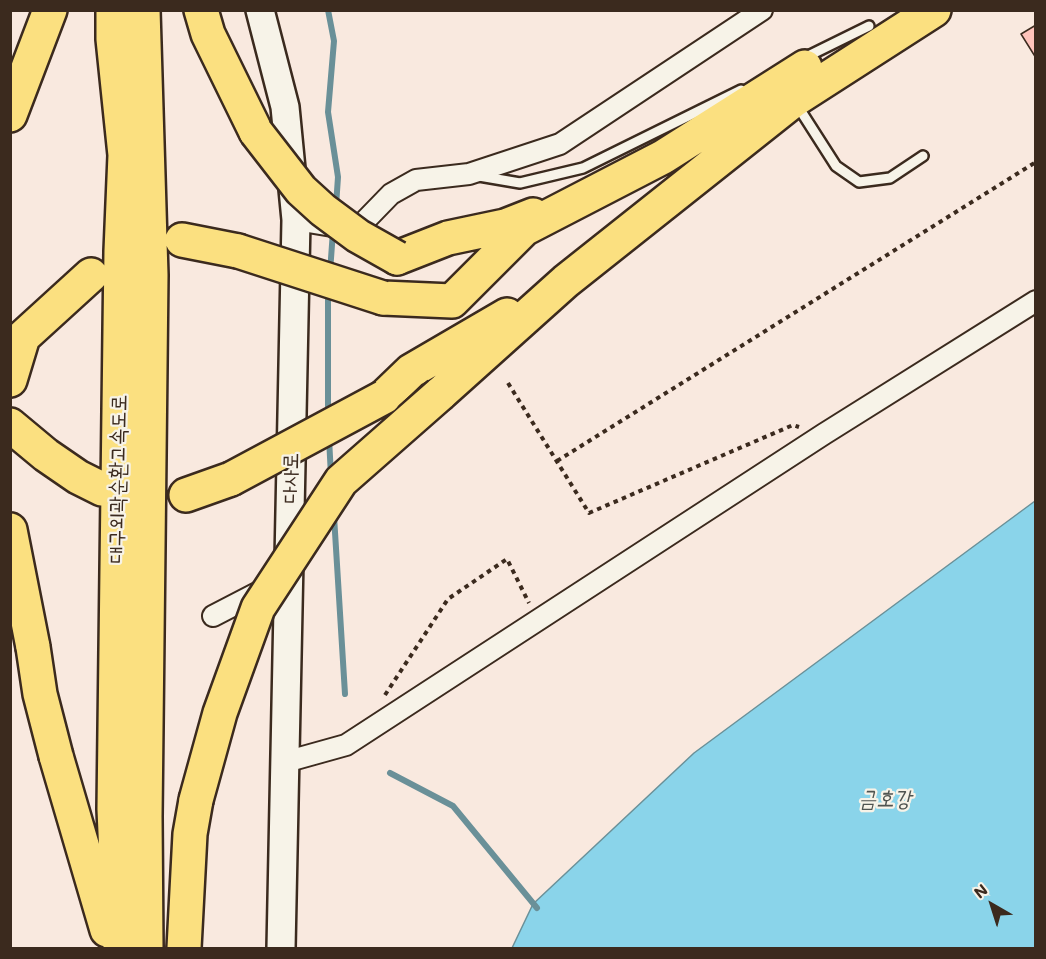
<!DOCTYPE html>
<html>
<head>
<meta charset="utf-8">
<style>
	body { margin:0 }
	#map { position:relative; width:1046px; height:959px; overflow:hidden; background:#f9e9df; font-family:Mali,sans-serif }
	canvas { display:block }
	.frame { position:absolute; inset:0; border:12px solid #3b2a1e; pointer-events:none }
	.north { position:absolute; left:962px; top:875px; width:60px; height:60px; -webkit-text-stroke:4px #f7f3e8; paint-order:stroke; rotate:321deg; font-size:16px; font-weight:700; line-height:24px; text-align:center; color:#3b2a1e }
	.north::after { content:''; display:block; margin:auto; width:21px; height:27px; background:#3b2a1e; clip-path:polygon(50% 0,100% 100%,50% 72%,0 100%) }
</style>
</head>
<body>
<div id="map">
<canvas width="1046" height="959"></canvas>
<div class="frame"></div>
<div class="north">N</div>
</div>
<script>
const ctx = document.querySelector('canvas').getContext('2d');
ctx.lineJoin = 'round';
function paint(path, color) { ctx.fillStyle = color; ctx.fill(path, 'evenodd'); }
const shape = rows => new Path2D(rows.map(r => 'M' + r).join(''));
function stroke(path, color, width, dash) { ctx.strokeStyle = color; ctx.lineWidth = width; ctx.lineCap = dash ? 'butt' : 'round'; ctx.setLineDash(dash || []); ctx.stroke(path); }
function label(font, color, halo, rows, align = 'center') {
  ctx.font = font + ' Mali,"Poor Story",sans-serif'; ctx.lineWidth = 4.5; ctx.setLineDash([]); ctx.textBaseline = 'middle'; ctx.strokeStyle = halo; ctx.fillStyle = color; for (const [text, x, y, turn = 0] of rows) {
    ctx.save(); ctx.translate(x, y); ctx.rotate((+turn || 0) * Math.PI / 180); ctx.textAlign = isNaN(turn) ? turn : align; if (halo) ctx.strokeText(text, 0, 0); ctx.fillText(text, 0, 0); ctx.restore();
  }
}
const water = shape([
	[1035,501,1035,948,512,948,533,904,694,753,1035,501]
]);
const stream = shape([
	[328,10,334,41,328,112,338,177,336,206],
	[330,272,333,231],
	[328,416,328,291],
	[329,438,331,476],
	[334,516,345,694],
	[390,773,453,806,537,908]
]);
const building = shape([
	[1036,25,1036,58,1021,34,1036,25]
]);
const path = shape([
	[508,383,589,513,793,425,799,427],
	[557,461,1036,162],
	[385,695,448,599,507,559,529,603]
]);
const lane = shape([
	[804,58,869,26],
	[797,105,836,166,859,182,890,178,923,156],
	[479,176,520,183,583,168,741,90]
]);
const street = shape([
	[296,220,356,230,391,194,416,180,469,174,560,144,762,10],
	[213,616,267,588],
	[285,762,346,745,824,434,1036,301]
]);
const secondary = shape([
	[260,10,285,107,296,220,281,948]
]);
const highway = shape([
	[113,10,113,39,125,155,121,251,114,809,120,948],
	[143,10,151,275,145,816,146,948],
	[201,10,208,34,256,132],
	[10,115,50,10],
	[182,240,238,251],
	[397,258,448,238,505,226,533,215],
	[383,298,452,301,524,229,663,157,805,67],
	[10,380,23,337,91,275],
	[440,394,566,281,794,100,934,10],
	[384,397,411,371,507,315],
	[10,425,46,455,78,477,102,489],
	[186,495,231,479],
	[10,530,33,647],
	[56,756,107,930],
	[184,948,190,834,196,800]
]);
const highwayBridge = shape([
	[256,132,301,190,323,210,358,236,397,258],
	[238,251,383,298],
	[231,479,384,397],
	[33,647,40,694,56,756],
	[196,800,220,713,258,608,341,481,440,394]
]);
const streetNames = [
	["다사로",291,478,-89],
	["대구외곽순환고속도로",118,479,-89]
];
const waterNames = [
	["금호강",885,799]
];
paint(water, '#8ad4ea');
stroke(water, '#6a9098', 1.5);
stroke(stream, '#6a9098', 6);
paint(building, '#ffc3bb');
stroke(building, '#3b2a1e', 1.5);
stroke(lane, '#3b2a1e', 14);
stroke(street, '#3b2a1e', 24);
stroke(secondary, '#3b2a1e', 32);
stroke(highway, '#3b2a1e', 38);
stroke(path, '#3b2a1e', 4, [4.5, 4.5]);
stroke(lane, '#f7f3e8', 9);
stroke(street, '#f7f3e8', 20);
stroke(secondary, '#f7f3e8', 27);
stroke(highway, '#fbe080', 33);
stroke(highwayBridge, '#3b2a1e', 38, []);
stroke(highwayBridge, '#fbe080', 33);
label('21px', '#3b2a1e', '#f7f3e8', streetNames);
label('italic 22px', '#4f5451', '#f7f3e8', waterNames);
</script>
</body>
</html>
